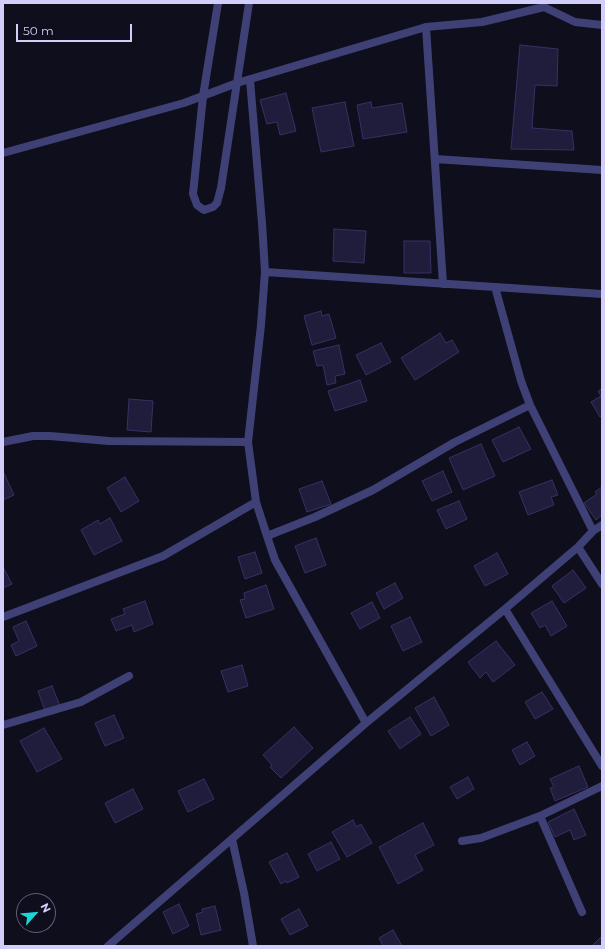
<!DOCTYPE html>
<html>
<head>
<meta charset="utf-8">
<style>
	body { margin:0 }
	#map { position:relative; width:605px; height:949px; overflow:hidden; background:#0f0e1c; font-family:Montserrat,sans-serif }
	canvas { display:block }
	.frame { position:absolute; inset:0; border:4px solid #d1cff9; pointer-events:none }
	.north { position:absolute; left:16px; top:893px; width:40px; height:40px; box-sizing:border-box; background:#0f0e1c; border:1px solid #5d5b74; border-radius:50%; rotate:63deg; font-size:11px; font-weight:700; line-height:16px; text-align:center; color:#d1cff9 }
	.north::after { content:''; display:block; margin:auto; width:14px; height:18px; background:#1bd5d9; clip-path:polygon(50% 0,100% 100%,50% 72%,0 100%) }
	.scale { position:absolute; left:16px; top:24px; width:116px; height:18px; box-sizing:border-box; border:2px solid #d1cff9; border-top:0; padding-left:5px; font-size:12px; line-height:14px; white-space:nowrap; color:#d1cff9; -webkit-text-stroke:3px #0f0e1c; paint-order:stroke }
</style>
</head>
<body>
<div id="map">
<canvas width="605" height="949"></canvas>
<div class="frame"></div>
<div class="north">N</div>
<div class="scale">50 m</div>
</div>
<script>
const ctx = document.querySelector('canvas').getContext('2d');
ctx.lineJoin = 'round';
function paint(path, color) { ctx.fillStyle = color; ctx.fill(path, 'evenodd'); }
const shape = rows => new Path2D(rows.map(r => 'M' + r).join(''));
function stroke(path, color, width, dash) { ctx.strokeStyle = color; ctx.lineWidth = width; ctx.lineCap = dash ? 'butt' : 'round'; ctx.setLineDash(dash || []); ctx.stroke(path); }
const building = shape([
	[520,45,558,49,557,86,535,85,532,128,572,131,574,150,511,149,520,45],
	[286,93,296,131,280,135,277,122,267,124,260,100,286,93],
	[345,102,354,146,321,152,312,108,345,102],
	[371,102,372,108,402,103,407,132,363,139,357,105,371,102],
	[334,229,366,231,364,263,333,261,334,229],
	[404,241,430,241,431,273,404,273,404,241],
	[321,311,322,316,329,314,336,338,312,345,304,316,321,311],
	[440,333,446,343,452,340,459,352,415,380,401,358,440,333],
	[381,343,391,362,366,375,356,355,381,343],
	[339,345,345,374,335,376,336,383,327,385,323,365,317,366,313,351,339,345],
	[360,380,367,401,335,411,328,391,360,380],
	[602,389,602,416,600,417,591,402,601,396,598,391,602,389],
	[129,399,153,401,151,432,127,430,129,399],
	[519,427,531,449,503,462,492,440,519,427],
	[481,444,495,476,463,490,449,458,481,444],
	[3,471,14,495,3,500,3,471],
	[443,471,452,492,432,501,422,481,443,471],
	[125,477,139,501,121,512,107,488,125,477],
	[552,480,558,495,551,497,554,505,528,515,519,492,552,480],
	[322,481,331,504,307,512,299,489,322,481],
	[602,487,602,515,596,520,584,503,597,494,595,492,602,487],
	[459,501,467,519,446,529,437,510,459,501],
	[110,518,122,541,94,555,81,530,98,520,100,524,110,518],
	[316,538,326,565,305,573,295,546,316,538],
	[255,552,262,573,245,579,238,557,255,552],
	[497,553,508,574,485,586,474,566,497,553],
	[3,567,12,584,3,588,3,567],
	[573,570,586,588,564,603,552,586,573,570],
	[395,583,403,598,384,609,376,593,395,583],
	[266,585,274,609,246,618,240,600,245,599,244,593,266,585],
	[145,601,153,624,134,632,132,625,116,631,111,619,125,614,123,609,145,601],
	[552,601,567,626,551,636,545,625,540,628,531,613,552,601],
	[372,602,380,618,360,629,351,613,372,602],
	[410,617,422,642,403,651,391,626,410,617],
	[26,621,37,646,16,656,11,645,19,641,13,627,26,621],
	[496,641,515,665,493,682,486,672,480,678,468,662,496,641],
	[242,665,248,686,228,692,221,671,242,665],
	[52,686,60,706,45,711,38,691,52,686],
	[542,692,553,709,535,719,525,702,542,692],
	[434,697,449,725,431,736,415,708,434,697],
	[114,715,124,738,105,746,95,723,114,715],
	[410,717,421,734,400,749,388,731,410,717],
	[294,727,313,748,281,778,270,767,272,765,263,755,294,727],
	[44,728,62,759,37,772,20,741,44,728],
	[527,742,535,756,520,765,512,750,527,742],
	[579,766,588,787,555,801,550,788,554,787,550,779,579,766],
	[468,777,474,789,457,799,450,787,468,777],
	[204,779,214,799,188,812,178,791,204,779],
	[133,789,143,809,115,823,105,803,133,789],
	[574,809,586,835,574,840,570,830,555,837,548,822,574,809],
	[353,820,356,827,361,824,372,843,347,857,332,832,353,820],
	[423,823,434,845,415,855,423,870,398,884,379,847,423,823],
	[331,842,340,859,317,871,308,854,331,842],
	[287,853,299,877,287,883,286,881,281,884,269,862,287,853],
	[179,904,189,926,173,934,163,912,179,904],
	[215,906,221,930,201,935,196,914,203,912,202,909,215,906],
	[299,909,308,926,290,935,281,919,299,909],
	[393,930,402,946,383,946,379,938,393,930],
	[602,936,602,946,592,946,602,936]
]);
const minor = shape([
	[218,3,203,96,193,194,197,205,204,210,213,207,217,203,221,188,249,3],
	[426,27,443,284],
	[250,80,262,223,265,272,261,325,248,442,256,502,267,536,275,560,366,723],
	[3,153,184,103,237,83,426,27,482,22,544,7,575,22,602,25],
	[435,159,602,170],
	[265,272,602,294],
	[495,287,521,381,530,405,593,531],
	[3,442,33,436,50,436,109,441,248,442],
	[267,536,315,517,373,490,455,442,530,405],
	[578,547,602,584],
	[505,609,602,766],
	[3,617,163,556,256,502],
	[3,725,81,702,129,676],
	[540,816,582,912],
	[232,839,244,893,253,946],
	[462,841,481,838,540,816,602,786],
	[108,946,366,723,505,609,578,547,593,531,602,525]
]);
paint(building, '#201c3b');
stroke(building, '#373164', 1);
stroke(minor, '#3f4176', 8);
</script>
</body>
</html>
